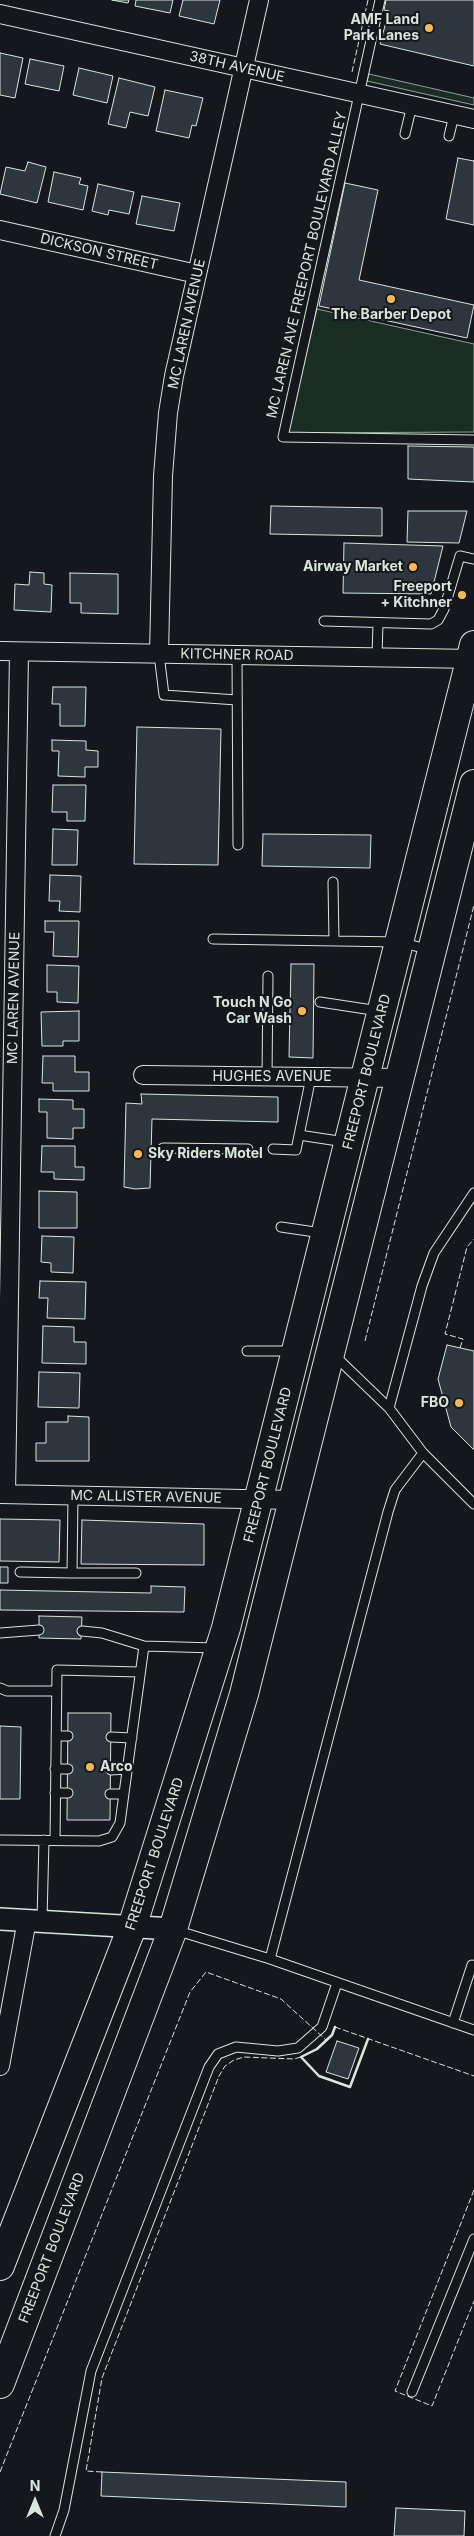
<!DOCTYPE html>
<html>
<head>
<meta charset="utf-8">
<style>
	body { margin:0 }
	#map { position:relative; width:474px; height:2536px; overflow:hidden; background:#14181c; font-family:Inter,sans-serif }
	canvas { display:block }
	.north { position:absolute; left:10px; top:2476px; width:50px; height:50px; -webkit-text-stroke:4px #14181c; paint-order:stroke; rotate:0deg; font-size:14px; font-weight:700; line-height:20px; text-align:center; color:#d8e6dc }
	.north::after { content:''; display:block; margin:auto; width:18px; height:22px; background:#d8e6dc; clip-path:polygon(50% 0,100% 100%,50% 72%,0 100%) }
</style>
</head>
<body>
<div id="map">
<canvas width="474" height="2536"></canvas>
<div class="north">N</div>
</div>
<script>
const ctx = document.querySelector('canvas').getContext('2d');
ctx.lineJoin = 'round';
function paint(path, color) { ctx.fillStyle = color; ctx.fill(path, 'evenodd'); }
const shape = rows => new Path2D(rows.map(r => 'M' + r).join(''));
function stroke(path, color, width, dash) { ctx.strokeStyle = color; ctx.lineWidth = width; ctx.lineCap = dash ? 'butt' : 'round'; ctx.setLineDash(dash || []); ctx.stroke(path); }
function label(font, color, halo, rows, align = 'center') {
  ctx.font = font + ' Inter,sans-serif'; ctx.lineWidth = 4; ctx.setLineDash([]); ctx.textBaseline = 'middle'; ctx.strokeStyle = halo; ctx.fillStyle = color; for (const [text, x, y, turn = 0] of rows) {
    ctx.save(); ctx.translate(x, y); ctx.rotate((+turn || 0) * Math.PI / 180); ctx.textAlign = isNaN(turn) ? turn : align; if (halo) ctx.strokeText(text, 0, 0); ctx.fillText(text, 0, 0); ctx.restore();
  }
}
const green = shape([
	[369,74,474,98,474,105,367,81,369,74],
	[317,309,474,344,474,432,287,433,317,309]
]);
const building = shape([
	[112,0,129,0,128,3,112,0],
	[136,0,173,0,170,13,135,6,136,0],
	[183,0,220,0,214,24,179,16,183,0],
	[386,0,474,0,474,66,380,44,389,11,384,10,386,0],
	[0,53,23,58,15,98,0,95,0,53],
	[30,59,64,66,59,91,25,84,30,59],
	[79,68,113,76,107,103,73,95,79,68],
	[119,78,155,87,148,116,130,112,126,128,108,124,119,78],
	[165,90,203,98,196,126,192,125,189,138,156,131,165,90],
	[458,158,474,161,474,225,446,219,458,158],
	[28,162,46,167,37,203,0,194,6,167,25,171,28,162],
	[54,172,81,178,79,184,88,186,83,210,48,202,54,172],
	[345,183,378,190,359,280,474,305,467,338,319,306,345,183],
	[98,184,134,192,129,214,109,210,108,215,92,211,98,184],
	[142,196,180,203,174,231,136,224,142,196],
	[408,446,474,447,474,482,408,479,408,446],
	[271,506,382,508,382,536,270,534,271,506],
	[408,511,467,511,459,543,407,542,408,511],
	[344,543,443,546,431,594,343,593,344,543],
	[30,572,44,573,44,584,52,585,51,612,14,610,15,584,29,585,30,572],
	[70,573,118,574,118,614,81,613,81,603,70,603,70,573],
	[53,687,86,687,85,726,60,726,60,704,52,704,53,687],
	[137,727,221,729,218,865,134,864,137,727],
	[52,740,86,741,86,750,98,751,98,767,85,767,85,777,58,776,59,751,52,751,52,740],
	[53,785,86,785,85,821,67,821,67,812,52,812,53,785],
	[53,829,78,830,77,865,52,865,53,829],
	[263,834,371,835,370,868,262,866,263,834],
	[50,875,81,876,80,912,59,911,60,901,49,901,50,875],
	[45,921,79,921,78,957,53,956,54,932,45,932,45,921],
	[291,964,314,964,313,1058,289,1057,291,964],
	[47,965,79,966,78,1003,57,1002,57,992,47,992,47,965],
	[79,1011,79,1041,63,1041,63,1046,42,1046,41,1012,79,1011],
	[43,1056,75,1056,75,1072,89,1072,89,1091,53,1091,53,1083,42,1083,43,1056],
	[141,1094,278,1097,278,1122,152,1119,150,1188,135,1189,124,1187,126,1103,142,1104,141,1094],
	[39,1099,73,1100,73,1109,84,1109,84,1128,73,1128,73,1139,47,1138,47,1112,39,1112,39,1099],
	[42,1146,75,1146,75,1167,84,1167,84,1180,54,1179,54,1172,41,1172,42,1146],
	[39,1191,77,1192,77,1228,39,1228,39,1191],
	[42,1236,74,1237,73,1273,51,1272,51,1263,41,1262,42,1236],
	[40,1281,86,1282,85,1319,47,1318,48,1298,39,1298,40,1281],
	[43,1326,74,1327,74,1342,86,1342,86,1364,42,1363,43,1326],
	[447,1345,474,1351,474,1450,451,1427,438,1379,447,1345],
	[39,1372,80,1373,79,1408,38,1407,39,1372],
	[68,1416,89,1417,89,1461,36,1461,36,1443,46,1443,46,1422,68,1422,68,1416],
	[0,1519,60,1520,59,1562,0,1561,0,1519],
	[82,1520,204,1524,204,1565,81,1564,82,1520],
	[0,1567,8,1567,8,1583,0,1583,0,1567],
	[151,1586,185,1587,184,1612,0,1610,0,1590,151,1593,151,1586],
	[39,1616,82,1617,81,1639,39,1638,39,1616],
	[68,1713,111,1713,110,1820,67,1820,68,1713],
	[0,1726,21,1727,20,1799,0,1799,0,1726],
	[337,2041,359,2048,348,2079,326,2072,337,2041],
	[102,2472,346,2482,346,2507,101,2496,102,2472],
	[396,2508,465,2511,464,2536,394,2536,396,2508]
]);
const service = shape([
	[380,0,283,437,474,440],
	[405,134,412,105],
	[449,136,454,115],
	[324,621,431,624,438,620,444,609,460,556,474,559],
	[159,654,164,695,237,700],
	[237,655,238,845],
	[377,657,378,623],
	[333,882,334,941],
	[213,939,400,942,430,950],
	[320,1002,379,1011],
	[267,1077,268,976],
	[299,1135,345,1142],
	[163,1148,248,1149],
	[273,1149,296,1150,311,1077],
	[281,1227,322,1233],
	[247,1351,292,1351],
	[334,1355,389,1408,423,1453,474,1504],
	[389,1408,422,1286,434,1253,474,1193],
	[20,1572,72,1573,73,1496],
	[72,1573,136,1573],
	[82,1631,102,1633,144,1646],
	[0,1633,39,1630],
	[0,1688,7,1691,56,1691],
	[56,1736,68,1736],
	[111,1737,132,1738],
	[55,1769,68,1769],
	[111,1770,127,1769],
	[55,1793,68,1793],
	[110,1794,124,1794],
	[0,1840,99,1841,112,1837,120,1823,144,1646,216,1648],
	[55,1840,57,1670,140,1672],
	[42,1920,44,1840],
	[175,1930,270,1959,474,2030],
	[270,1959,388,1512,395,1490,423,1453],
	[453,2023,472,1965],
	[412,2392,474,2239],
	[55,2536,64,2510,91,2371,209,2067,218,2054,236,2047,278,2051,298,2048,322,2027,337,1983]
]);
const minor = shape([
	[0,14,474,119],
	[0,230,197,274],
	[0,651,474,659],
	[159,654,163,476,168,413,174,376,259,0],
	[143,1075,400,1078],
	[0,1494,293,1500],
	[6,1494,19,652],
	[0,2066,27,1920]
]);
const tertiary = shape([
	[0,1919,173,1929]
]);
const primary = shape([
	[0,2266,132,1927,226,1628,474,645],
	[0,2384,173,1929,244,1694,474,784]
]);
const fence = shape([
	[352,72,368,0],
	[365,1341,474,905],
	[460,1348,463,1339,445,1334,467,1247,474,1239],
	[335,2027,474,2076],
	[474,2190,395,2391,432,2406,474,2301],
	[0,2472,190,1992,206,1972,281,1999,326,2040],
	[102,2472,86,2471,102,2378,219,2076,225,2066,234,2060,244,2057,294,2059,301,2057]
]);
const wall = shape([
	[335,2027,332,2035,317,2049,301,2057,319,2076,350,2087,368,2039]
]);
const markers = [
	[429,28,5,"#ffb74d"],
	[391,299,5,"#ffb74d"],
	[413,567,5,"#ffb74d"],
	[462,595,5,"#ffb74d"],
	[302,1011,5,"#ffb74d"],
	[138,1154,5,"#ffb74d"],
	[459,1403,5,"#ffb74d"],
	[90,1767,5,"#ffb74d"]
];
const poiNames = [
	["AMF Land",419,20],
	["Park Lanes",419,36],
	["The Barber Depot",391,315,"center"],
	["Airway Market",403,567],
	["Freeport",452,587],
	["+ Kitchner",452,603],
	["Touch N Go",292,1003],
	["Car Wash",292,1019],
	["Sky Riders Motel",148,1154,"left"],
	["FBO",449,1403],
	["Arco",100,1767,"left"]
];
const streetNames = [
	["38TH AVENUE",237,67,13],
	["DICKSON STREET",99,252,13],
	["MC LAREN AVE FREEPORT BOULEVARD ALLEY",307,265,-77],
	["MC LAREN AVENUE",187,324,-78],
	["KITCHNER ROAD",237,655,1],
	["MC LAREN AVENUE",14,998,-89],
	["FREEPORT BOULEVARD",367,1072,-76],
	["HUGHES AVENUE",272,1077],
	["FREEPORT BOULEVARD",268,1465,-76],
	["MC ALLISTER AVENUE",146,1497,1],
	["FREEPORT BOULEVARD",155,1854,-72],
	["FREEPORT BOULEVARD",52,2248,-69]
];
paint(green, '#1a2d24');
stroke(green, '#939e99', 1);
paint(building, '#2c363c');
stroke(building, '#d8e6dc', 1);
stroke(service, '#d8e6dc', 11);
stroke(minor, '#d8e6dc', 20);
stroke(tertiary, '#d8e6dc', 24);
stroke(primary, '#d8e6dc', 30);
stroke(service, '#14181c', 9);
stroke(minor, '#14181c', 18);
stroke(tertiary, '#14181c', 21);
stroke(primary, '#14181c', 28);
stroke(fence, '#d8e6dc', 1, [6, 2.5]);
stroke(wall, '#d8e6dc', 2.5);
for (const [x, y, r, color] of markers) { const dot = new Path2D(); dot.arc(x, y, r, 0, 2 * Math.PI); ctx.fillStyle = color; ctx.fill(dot); stroke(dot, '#14181c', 2); }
label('bold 14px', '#d8e6dc', '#14181c', poiNames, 'right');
label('14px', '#d8e6dc', '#14181c', streetNames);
</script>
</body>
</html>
